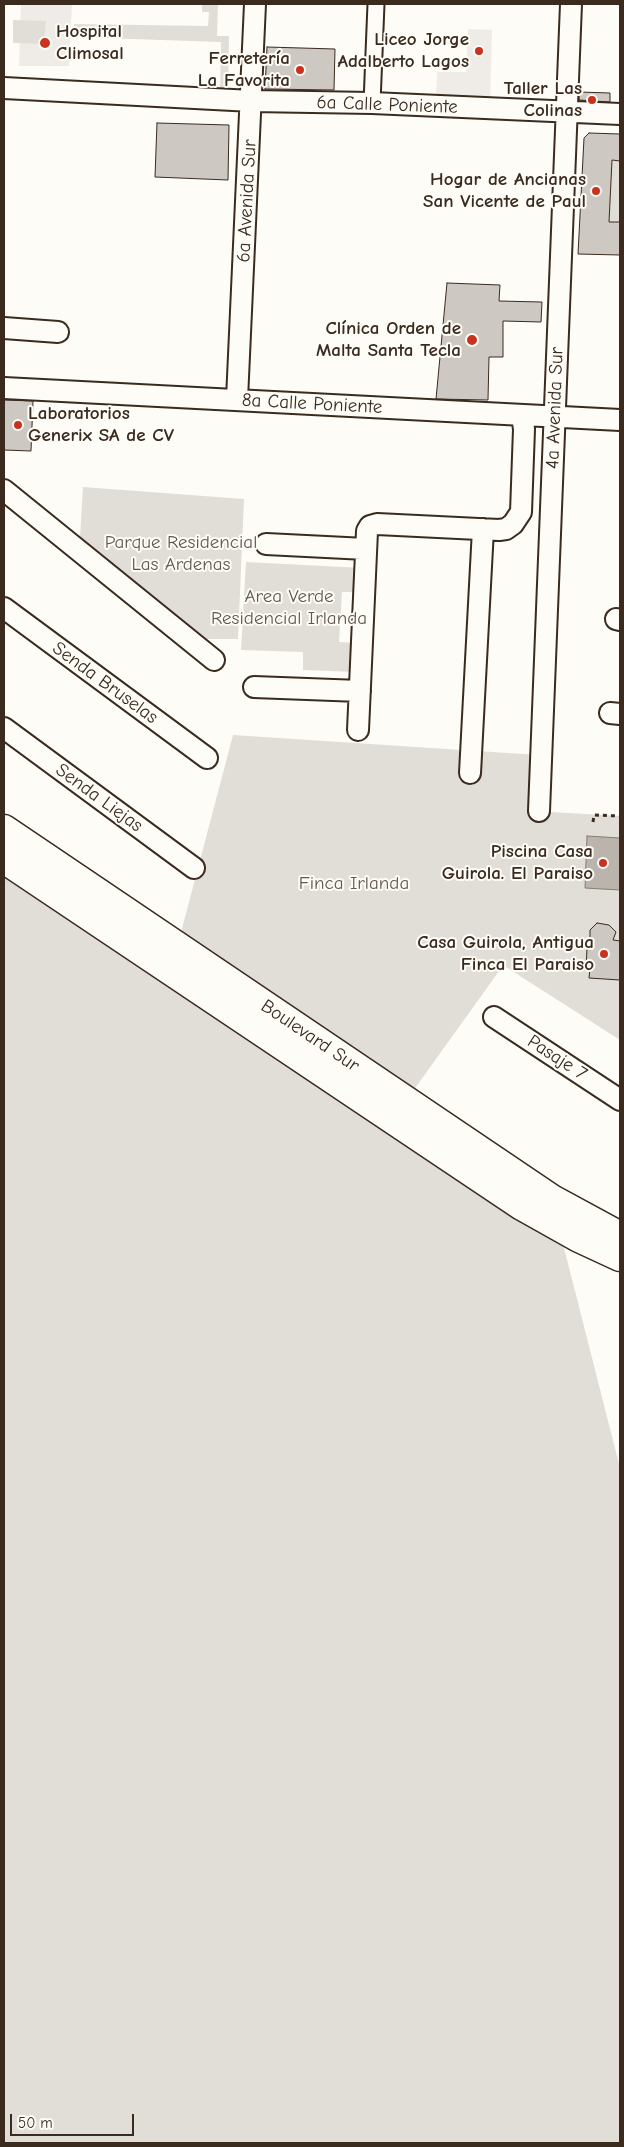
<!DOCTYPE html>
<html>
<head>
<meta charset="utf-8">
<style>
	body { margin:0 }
	#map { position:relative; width:624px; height:2147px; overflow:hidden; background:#fdfcf7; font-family:"Comic Neue",sans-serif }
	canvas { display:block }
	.frame { position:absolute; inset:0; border:5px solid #3b2a1e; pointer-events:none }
	.scale { position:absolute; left:10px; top:2114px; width:124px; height:22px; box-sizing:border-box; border:2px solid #3b2a1e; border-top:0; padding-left:6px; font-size:15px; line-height:18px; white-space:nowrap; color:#3b2a1e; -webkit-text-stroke:4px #fdfcf7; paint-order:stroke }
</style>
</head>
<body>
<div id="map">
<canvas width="624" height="2147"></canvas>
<div class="frame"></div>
<div class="scale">50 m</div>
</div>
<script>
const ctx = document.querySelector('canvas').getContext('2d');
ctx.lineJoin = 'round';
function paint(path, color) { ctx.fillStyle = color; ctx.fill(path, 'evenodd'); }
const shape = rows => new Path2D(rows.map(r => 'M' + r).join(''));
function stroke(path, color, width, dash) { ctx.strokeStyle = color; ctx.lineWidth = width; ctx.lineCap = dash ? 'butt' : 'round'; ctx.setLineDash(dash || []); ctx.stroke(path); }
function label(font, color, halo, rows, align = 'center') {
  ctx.font = font + ' "Comic Neue",sans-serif'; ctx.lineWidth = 4; ctx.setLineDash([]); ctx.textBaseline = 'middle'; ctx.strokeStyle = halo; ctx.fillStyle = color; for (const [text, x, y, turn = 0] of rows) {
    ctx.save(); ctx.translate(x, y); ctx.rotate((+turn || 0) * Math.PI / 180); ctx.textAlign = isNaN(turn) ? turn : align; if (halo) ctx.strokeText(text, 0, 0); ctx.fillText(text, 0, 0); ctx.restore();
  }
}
const built = shape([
	[21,4,72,4,69,66,19,66],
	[468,29,492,30,490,103,436,101,437,72,466,72]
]);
const green = shape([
	[202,4,218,4,217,36,229,36,228,95,220,94,221,42,73,37,74,24,208,26,209,12,202,12],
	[13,20,46,21,44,44,13,43],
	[612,160,620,161,620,222,609,222],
	[83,487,244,499,238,639,194,639,79,554],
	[246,562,363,568,361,592,342,592,339,642,359,643,357,672,303,670,303,652,241,650],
	[233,735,538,755,534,811,620,816,620,1040,492,958,502,967,413,1091,179,940],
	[4,869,562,1240,620,1468,620,2143,4,2143]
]);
const water = shape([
	[587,836,620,838,620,890,585,888,587,836]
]);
const building = shape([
	[267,47,335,49,334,90,265,89,267,47],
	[579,92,610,93,610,102,579,100,579,92],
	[157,123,229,125,228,180,155,177,157,123],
	[589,133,620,134,620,161,612,160,609,222,620,222,620,255,578,254,584,138,589,133],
	[447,283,500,285,499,301,542,302,541,322,503,321,503,357,489,357,488,400,436,399,447,283],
	[4,400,33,401,31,451,4,450,4,400],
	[597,923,609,925,616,932,613,940,620,941,620,980,589,978,590,968,586,968,587,949,590,949,590,930,597,923]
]);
const path = shape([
	[593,822,594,815,620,816]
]);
const pedestrian = shape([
	[372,103,376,4]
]);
const minor = shape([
	[4,88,252,101,372,103,620,114],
	[4,328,58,332],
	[4,388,620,420],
	[237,399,255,4],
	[4,490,214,660],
	[266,544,366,549],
	[4,608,207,758],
	[616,619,620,620],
	[254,687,360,691],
	[610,713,620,714],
	[4,728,194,868],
	[358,730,367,531,370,526,377,524,499,530,506,529,513,524,521,512,524,429,522,416],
	[470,773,483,529],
	[539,811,571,4],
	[494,1017,620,1100]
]);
const trunk = shape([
	[4,829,552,1199,620,1236],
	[4,859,522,1206,579,1238,620,1257]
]);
const markers = [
	[45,43,6,"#c8321e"],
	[479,51,5,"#c8321e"],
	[300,70,5,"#c8321e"],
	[592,100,5,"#c8321e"],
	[596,191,5,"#c8321e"],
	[472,340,6,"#c8321e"],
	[18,425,5,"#c8321e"],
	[603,863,5,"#c8321e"],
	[604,954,5,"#c8321e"]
];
const poiNames = [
	["Hospital",56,32,"left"],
	["Climosal",56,54,"left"],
	["Liceo Jorge",469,40],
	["Adalberto Lagos",469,62],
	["Ferretería",290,59],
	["La Favorita",290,81],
	["Taller Las",582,89],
	["Colinas",582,111],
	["Hogar de Ancianas",586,180],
	["San Vicente de Paul",586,202],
	["Clínica Orden de",461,329],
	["Malta Santa Tecla",461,351],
	["Laboratorios",28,414,"left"],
	["Generix SA de CV",28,436,"left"],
	["Piscina Casa",593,852],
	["Guirola. El Paraiso",593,874],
	["Casa Guirola, Antigua",594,943],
	["Finca El Paraiso",594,965]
];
const streetNames = [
	["6a Calle Poniente",387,105,2],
	["6a Avenida Sur",247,201,-87],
	["8a Calle Poniente",312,404,3],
	["4a Avenida Sur",555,408,-88],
	["Senda Bruselas",105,683,36],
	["Senda Liejas",99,798,36],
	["Boulevard Sur",310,1036,34],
	["Pasaje 7",557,1058,33]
];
const parkNames = [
	["Parque Residencial",181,543],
	["Las Ardenas",181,565],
	["Area Verde",289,597],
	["Residencial Irlanda",289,619],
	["Finca Irlanda",354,884]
];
paint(built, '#efece7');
paint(green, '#e1ded7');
paint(water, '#bbb4ad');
stroke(water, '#887d74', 1);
paint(building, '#cdc8c2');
stroke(building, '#3b2a1e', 1);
stroke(pedestrian, '#3b2a1e', 19);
stroke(minor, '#3b2a1e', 24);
stroke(trunk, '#3b2a1e', 31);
stroke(path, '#3b2a1e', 3, [4, 4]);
stroke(pedestrian, '#fdfcf7', 15);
stroke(minor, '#fdfcf7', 20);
stroke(trunk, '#fdfcf7', 28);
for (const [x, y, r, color] of markers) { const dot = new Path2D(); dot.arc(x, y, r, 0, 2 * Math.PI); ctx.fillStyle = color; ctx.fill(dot); stroke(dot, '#fdfcf7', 2); }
label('bold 19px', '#3b2a1e', '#fdfcf7', poiNames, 'right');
label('19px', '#3b2a1e', '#fdfcf7', streetNames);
label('19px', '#64574c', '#fdfcf7', parkNames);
</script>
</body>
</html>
